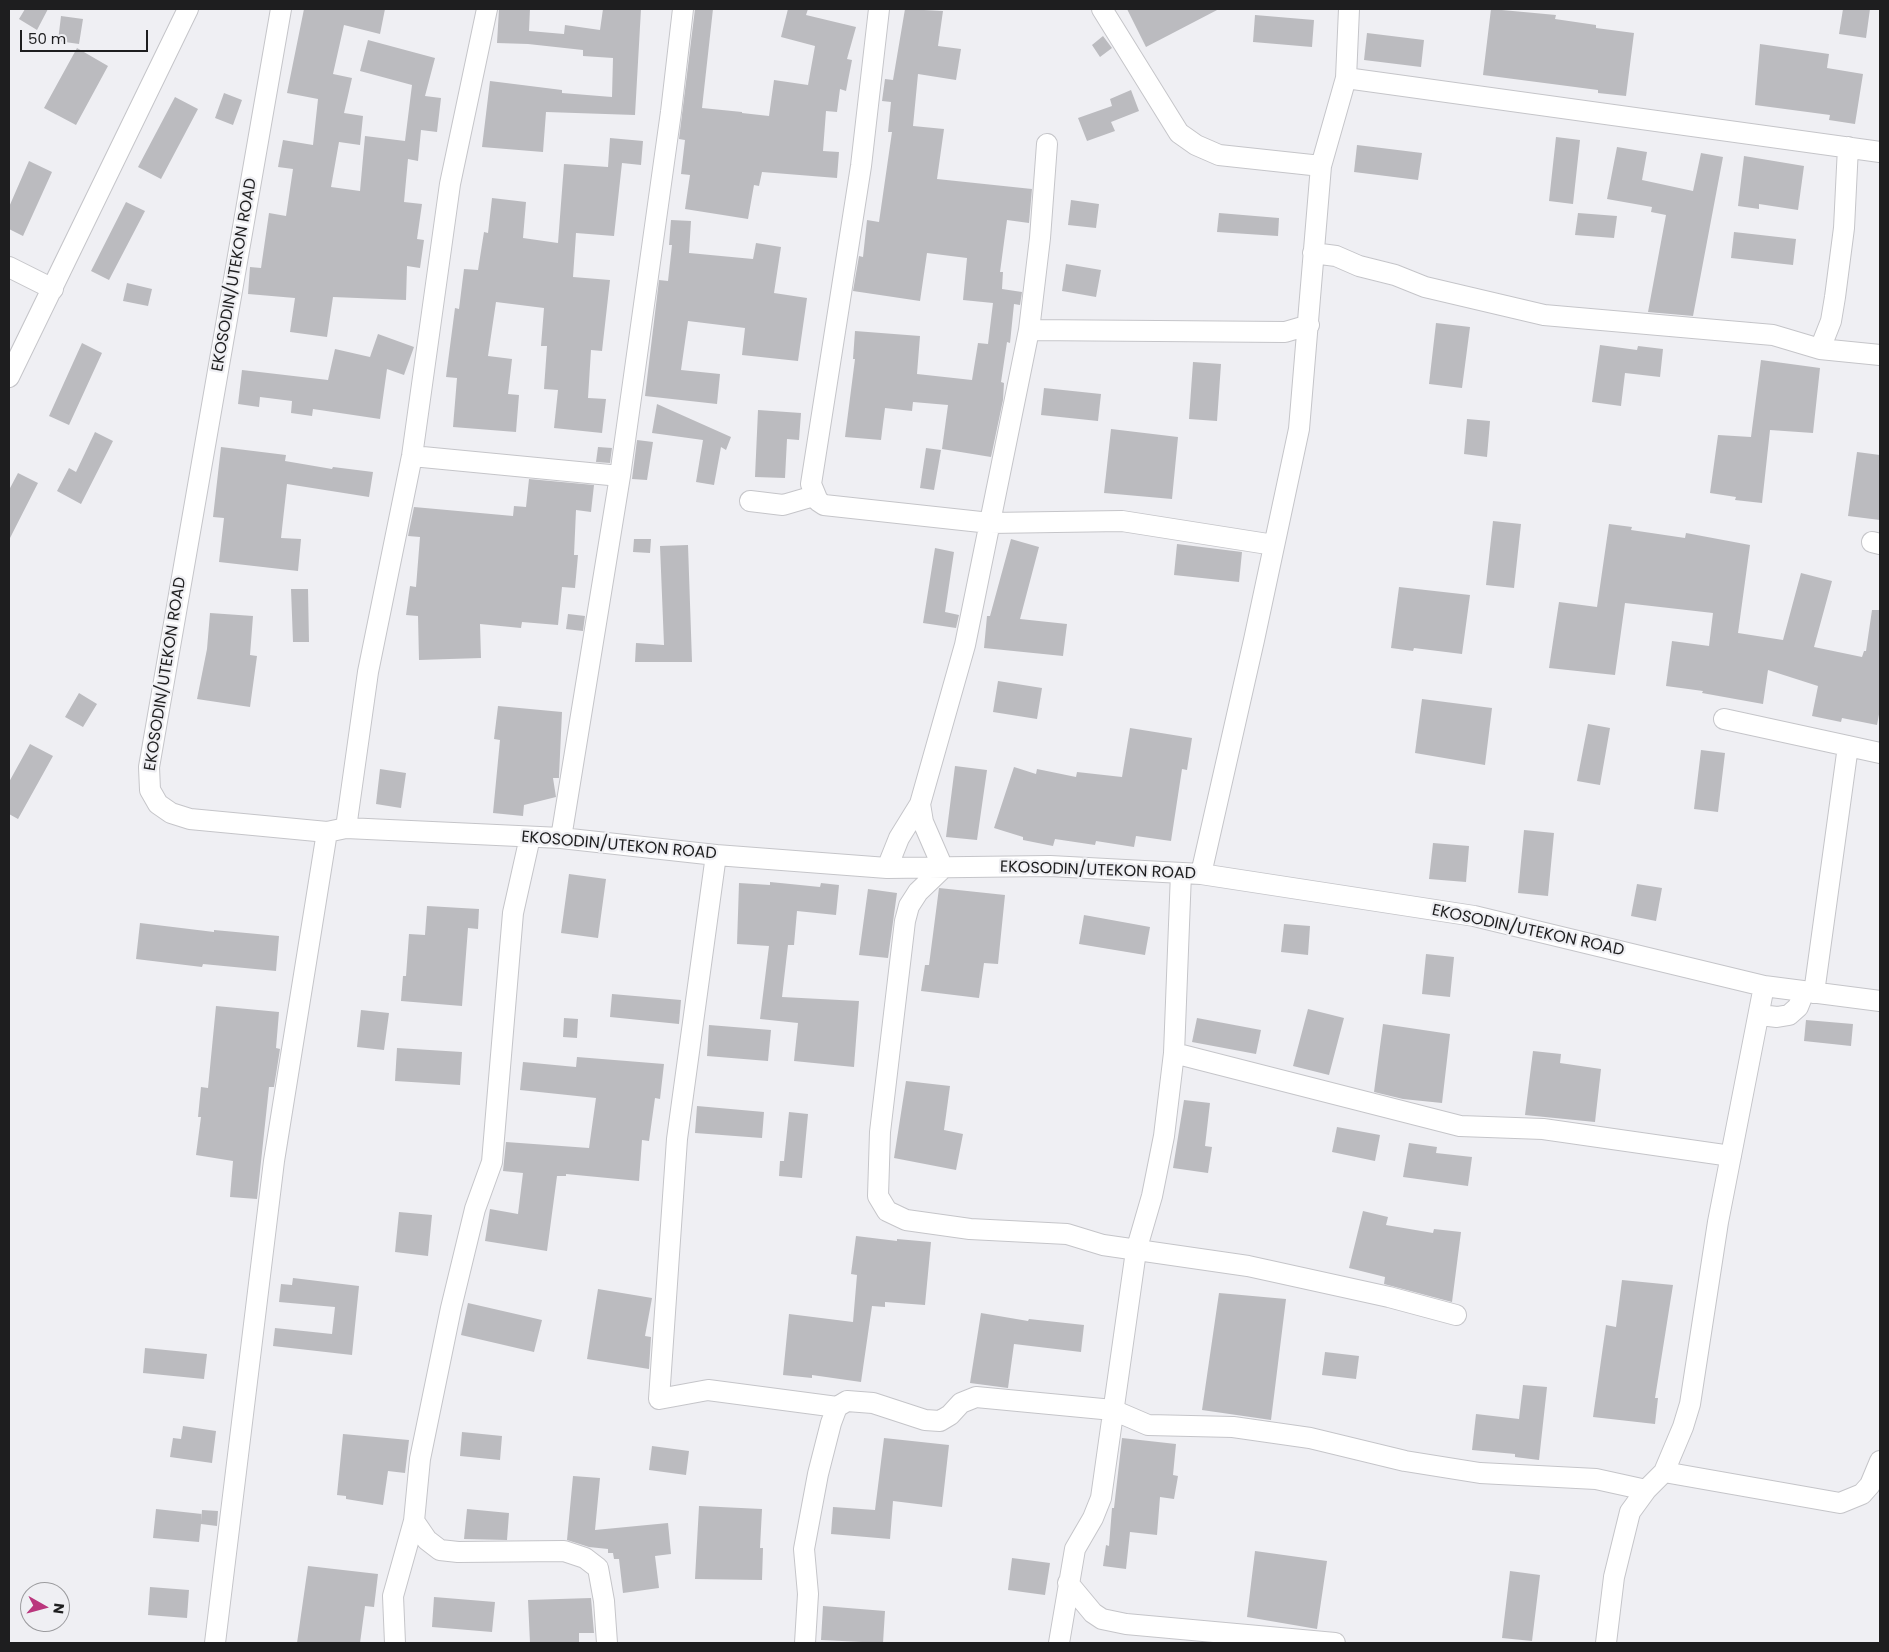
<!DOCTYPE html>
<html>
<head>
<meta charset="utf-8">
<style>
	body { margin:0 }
	#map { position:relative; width:1889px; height:1652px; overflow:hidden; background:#efeff3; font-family:Poppins,sans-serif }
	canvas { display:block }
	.frame { position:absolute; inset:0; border:10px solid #1e1e1f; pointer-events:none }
	.north { position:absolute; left:20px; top:1582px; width:50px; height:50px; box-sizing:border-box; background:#efeff3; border:1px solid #9b9b9e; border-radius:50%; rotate:97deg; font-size:14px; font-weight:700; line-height:20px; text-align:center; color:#1e1e1f }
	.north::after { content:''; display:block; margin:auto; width:18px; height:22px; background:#ba367d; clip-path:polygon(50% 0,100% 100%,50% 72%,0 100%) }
	.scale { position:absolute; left:20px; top:30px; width:128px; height:22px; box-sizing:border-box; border:2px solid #1e1e1f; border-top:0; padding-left:6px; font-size:15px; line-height:18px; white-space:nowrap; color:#1e1e1f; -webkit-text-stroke:4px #efeff3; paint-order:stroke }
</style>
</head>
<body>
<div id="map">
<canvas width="1889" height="1652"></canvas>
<div class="frame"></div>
<div class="north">N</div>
<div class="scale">50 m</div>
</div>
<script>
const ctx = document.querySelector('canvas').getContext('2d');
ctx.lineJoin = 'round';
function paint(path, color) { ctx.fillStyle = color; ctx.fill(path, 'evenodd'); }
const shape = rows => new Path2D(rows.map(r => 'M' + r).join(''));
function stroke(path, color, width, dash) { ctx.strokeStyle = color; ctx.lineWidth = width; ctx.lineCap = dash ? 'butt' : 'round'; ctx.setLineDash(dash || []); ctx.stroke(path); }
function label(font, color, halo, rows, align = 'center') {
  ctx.font = font + ' Poppins,sans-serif'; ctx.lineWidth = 4.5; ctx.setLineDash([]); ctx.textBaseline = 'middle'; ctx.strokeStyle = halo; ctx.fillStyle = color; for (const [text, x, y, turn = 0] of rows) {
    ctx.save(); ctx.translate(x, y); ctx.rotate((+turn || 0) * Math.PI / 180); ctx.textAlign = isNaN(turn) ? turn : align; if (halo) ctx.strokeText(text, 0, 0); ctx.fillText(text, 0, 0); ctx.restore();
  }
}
const building = shape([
	[25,9,48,9,37,30,19,19],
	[304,9,385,9,380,34,344,25,333,74,352,78,344,113,363,116,360,145,339,142,331,187,360,191,365,136,405,141,412,85,360,71,368,40,435,58,425,96,441,98,437,132,421,130,418,161,408,159,404,202,422,204,417,239,424,240,420,268,407,266,406,300,333,297,327,337,290,332,295,298,248,294,250,267,261,268,269,213,286,216,293,169,278,167,283,140,313,145,318,99,287,93],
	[499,9,530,9,529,31,564,34,565,25,600,30,603,9,641,9,635,115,546,112,543,152,482,147,490,81,562,90,562,93,612,97,613,58,583,56,583,50,528,44,497,43],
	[695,9,713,9,702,108,742,112,742,113,769,116,774,80,808,85,815,46,781,37,788,9,808,9,806,15,856,27,847,59,852,60,846,91,840,89,837,112,826,111,823,151,839,152,837,178,762,172,759,186,754,185,748,219,685,209,690,175,681,174,685,140,679,139],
	[905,9,943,11,938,46,961,49,956,80,918,74,913,126,944,129,937,179,1032,189,1029,223,1007,220,1000,272,1003,272,1002,289,1022,292,1020,305,1014,304,1010,343,1007,342,1001,382,1004,383,1003,400,991,457,942,449,948,405,913,402,912,411,885,408,881,440,845,437,855,359,853,359,855,331,920,336,917,374,972,380,978,343,988,344,993,303,963,300,967,258,927,253,920,301,853,291,859,256,863,257,867,220,879,222,892,132,888,132,891,102,882,101,885,79,893,80],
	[1127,9,1219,9,1146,47],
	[1491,9,1556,15,1555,19,1596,25,1596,28,1634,33,1626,96,1598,93,1598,90,1483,75],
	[1843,9,1870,9,1866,38,1839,34],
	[1255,15,1314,20,1312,47,1253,42],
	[61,16,83,19,79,44,58,41],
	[1367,33,1424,40,1421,67,1364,60],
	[1103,36,1112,48,1100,57,1092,45],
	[1760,44,1829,54,1827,68,1863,74,1855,124,1829,120,1830,115,1755,105],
	[77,48,108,66,76,125,44,108],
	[1131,90,1139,111,1111,122,1115,131,1087,141,1078,118,1112,106,1110,99],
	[224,93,242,100,233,125,215,118],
	[175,97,198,109,161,179,138,167],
	[1556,137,1580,140,1573,204,1549,201],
	[610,138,643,141,641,165,622,163,614,236,576,233,573,277,610,280,602,351,591,350,588,398,606,399,602,433,554,428,558,390,544,389,547,346,541,346,544,308,496,302,488,356,512,359,508,394,519,395,516,432,453,427,457,378,446,377,455,308,459,309,464,269,478,270,484,232,488,233,492,198,526,202,523,238,558,243,564,164,608,167],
	[1357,145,1422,153,1418,180,1354,172],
	[1617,147,1647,152,1642,180,1693,191,1701,153,1723,157,1693,316,1648,312,1666,215,1651,212,1652,207,1607,199],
	[1744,156,1804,166,1798,210,1759,204,1759,209,1738,206],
	[29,161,52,172,23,236,9,229,9,207],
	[1071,200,1099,204,1096,228,1068,225],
	[126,202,145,211,109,280,91,271],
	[1219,213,1279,218,1278,236,1217,232],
	[1578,213,1617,216,1614,238,1575,235],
	[671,220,691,221,689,253,753,259,756,243,781,247,774,293,807,298,798,361,742,355,745,328,688,321,681,370,720,374,717,404,645,396,659,280,668,281,672,245,669,245],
	[1734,232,1796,239,1793,265,1731,258],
	[1066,264,1101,270,1096,297,1062,291],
	[127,283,152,289,148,306,123,301],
	[1436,323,1470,327,1462,388,1429,384],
	[378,334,414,347,404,375,387,369,380,419,313,409,312,416,291,413,292,401,260,397,259,407,238,404,242,370,328,380,335,349,370,357],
	[82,343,102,353,69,425,49,416],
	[1600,345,1637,350,1638,346,1663,349,1660,377,1625,373,1621,406,1592,402],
	[1761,360,1820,368,1813,433,1770,430,1762,503,1735,500,1736,497,1710,493,1718,435,1751,437],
	[1193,362,1221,364,1217,421,1189,419],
	[1044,388,1101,394,1098,421,1041,415],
	[657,404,731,437,726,450,721,447,714,485,696,482,703,440,652,433],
	[758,410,801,413,799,440,787,439,785,478,755,477],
	[1467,419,1490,421,1487,457,1464,454],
	[1111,429,1178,437,1172,499,1104,493],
	[95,432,113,441,81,504,57,491,69,468,76,472],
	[637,440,653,442,647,480,632,479],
	[221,447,286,455,285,461,332,469,333,467,373,472,369,497,287,484,281,538,301,539,298,571,219,562,224,518,213,517],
	[598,447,612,448,610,463,596,462],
	[926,448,941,450,934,490,920,488],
	[1857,452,1880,455,1880,520,1848,516],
	[18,473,38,483,9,540,9,490],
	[529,479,594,485,591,512,576,510,574,555,578,555,575,588,562,587,558,625,522,622,521,628,480,624,481,658,419,660,418,616,406,615,410,586,416,587,420,537,408,536,414,507,513,516,514,506,526,507],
	[1493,521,1521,524,1514,588,1486,585],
	[1609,524,1632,527,1631,530,1685,538,1686,533,1750,545,1738,633,1783,640,1801,573,1832,581,1814,647,1862,657,1864,651,1866,651,1872,610,1880,610,1880,709,1877,725,1842,718,1841,722,1812,716,1818,686,1768,670,1763,704,1702,693,1703,691,1666,686,1672,641,1709,646,1713,613,1625,603,1615,675,1549,668,1559,602,1597,607],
	[634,539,651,539,650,553,633,552],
	[1011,539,1039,547,1020,619,1067,624,1063,656,984,648,987,616,990,616],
	[1177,544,1242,552,1239,582,1174,575],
	[688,545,692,662,635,662,636,643,664,645,660,546],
	[935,548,954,552,945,612,959,615,956,628,923,623],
	[1399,587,1470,595,1462,654,1414,648,1413,651,1391,648],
	[291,589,308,589,309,642,293,642],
	[210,613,253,616,250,655,257,656,250,707,197,699,207,649],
	[568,614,585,616,583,631,566,629],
	[998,681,1042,688,1037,719,993,712],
	[79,693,97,704,83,727,65,717],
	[1422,699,1492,708,1485,765,1415,753],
	[498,706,562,712,559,776,559,778,553,778,556,797,524,805,523,816,493,813,500,740,494,739],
	[1588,724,1610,728,1600,785,1577,781],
	[1130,728,1192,738,1187,770,1182,769,1171,841,1136,836,1134,847,1096,841,1095,845,1055,839,1053,846,1023,840,1023,837,994,828,1014,767,1036,774,1037,769,1076,777,1077,772,1122,777],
	[30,744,53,756,18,819,9,814,9,782],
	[1701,750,1725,753,1718,812,1694,809],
	[955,766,987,770,977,840,946,837],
	[380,769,406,773,401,808,376,804],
	[1524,830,1554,833,1548,896,1518,893],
	[1433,843,1469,846,1466,882,1429,879],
	[569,874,606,879,598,938,561,933],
	[770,882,820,887,821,883,839,885,836,915,797,911,794,945,788,945,782,997,859,1001,854,1067,794,1061,798,1023,760,1019,769,946,737,944,739,883,770,885],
	[1637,884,1662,888,1656,921,1631,916],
	[939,888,1005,895,998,964,984,963,979,998,921,991,925,965,929,965],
	[868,889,897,893,888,958,859,955],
	[427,906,479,909,478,929,468,928,462,1006,401,1001,403,976,406,976,409,934,425,935],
	[1084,915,1150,927,1145,955,1079,944],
	[140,923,214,932,214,930,279,936,276,971,203,964,202,967,136,959],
	[1284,924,1310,926,1308,955,1281,952],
	[1426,954,1454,957,1450,997,1422,994],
	[612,994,681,1000,679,1024,610,1017],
	[216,1006,279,1012,276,1048,280,1049,274,1087,269,1087,257,1199,230,1197,233,1161,196,1155,201,1117,198,1117,201,1087,208,1088],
	[1308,1009,1344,1018,1329,1075,1293,1066],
	[361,1010,389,1013,384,1050,357,1047],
	[564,1018,578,1019,577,1038,563,1037],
	[1197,1018,1261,1030,1256,1054,1192,1042],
	[1806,1020,1853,1024,1851,1046,1804,1041],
	[1383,1024,1450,1034,1442,1103,1403,1099,1374,1092],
	[709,1025,771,1030,768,1061,707,1056],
	[397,1048,462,1052,460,1085,395,1081],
	[1533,1051,1561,1054,1560,1063,1601,1069,1595,1122,1525,1115],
	[577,1057,664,1064,660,1099,655,1098,649,1141,642,1140,639,1181,566,1174,566,1176,557,1176,547,1251,485,1241,490,1209,518,1214,523,1173,503,1171,506,1142,589,1148,596,1098,520,1090,523,1062,576,1067],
	[906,1081,950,1086,944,1130,963,1134,956,1170,894,1158],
	[1184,1100,1210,1103,1205,1146,1212,1147,1208,1173,1173,1168],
	[697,1106,764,1112,762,1138,695,1133],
	[789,1112,808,1114,802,1178,779,1176,780,1161,784,1161],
	[1337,1127,1380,1135,1375,1161,1332,1152],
	[1409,1143,1437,1147,1436,1153,1472,1157,1468,1186,1403,1177],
	[1363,1211,1388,1217,1386,1225,1433,1233,1434,1229,1461,1232,1452,1302,1384,1284,1385,1277,1349,1268],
	[399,1212,432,1215,428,1256,395,1252],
	[856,1236,897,1241,897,1239,931,1242,925,1305,885,1302,885,1307,872,1306,861,1382,812,1375,812,1378,783,1375,789,1314,853,1322,857,1275,851,1274],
	[293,1278,359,1286,352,1355,273,1346,275,1328,332,1334,335,1307,279,1302,281,1284,292,1285],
	[1622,1280,1673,1285,1655,1398,1658,1398,1655,1424,1593,1417,1606,1325,1616,1327],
	[598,1289,652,1298,645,1336,651,1337,649,1369,587,1359],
	[1219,1293,1286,1299,1271,1420,1202,1410],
	[468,1303,542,1320,534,1352,461,1335],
	[981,1313,1028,1321,1029,1319,1084,1325,1081,1352,1014,1344,1008,1388,970,1383],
	[145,1348,207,1354,204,1379,143,1373],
	[1325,1352,1359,1356,1356,1379,1322,1375],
	[1523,1385,1547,1387,1539,1460,1515,1457,1515,1454,1472,1450,1476,1414,1519,1419],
	[183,1426,216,1431,212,1463,170,1457,173,1438,181,1439],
	[462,1432,502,1436,500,1460,460,1456],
	[343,1434,409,1440,405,1473,388,1471,383,1505,346,1499,346,1496,337,1495],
	[884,1438,949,1445,942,1507,893,1501,890,1539,831,1534,833,1507,875,1510],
	[1122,1438,1176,1444,1173,1475,1178,1476,1174,1499,1160,1497,1157,1535,1130,1532,1126,1569,1103,1566,1106,1545,1109,1546,1112,1508,1114,1508],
	[652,1446,689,1451,686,1475,649,1470],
	[573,1476,600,1478,595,1530,668,1523,671,1554,655,1556,659,1588,623,1593,619,1559,614,1559,613,1553,608,1553,608,1549,589,1547,567,1540],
	[699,1506,762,1509,760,1548,763,1548,762,1580,695,1579],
	[156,1509,202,1514,199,1542,153,1538],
	[467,1509,509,1513,507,1540,464,1539],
	[202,1510,218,1511,217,1526,201,1524],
	[1255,1551,1327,1561,1317,1629,1247,1617],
	[1012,1558,1050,1563,1045,1595,1008,1590],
	[308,1566,378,1574,374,1607,365,1606,360,1643,297,1643],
	[1510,1571,1540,1575,1532,1641,1502,1638],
	[150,1587,189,1590,187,1618,148,1615],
	[434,1597,495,1602,492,1632,432,1627],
	[591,1598,594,1633,579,1633,579,1643,530,1643,528,1600],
	[823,1606,885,1611,883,1643,821,1640]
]);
const street = shape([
	[281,9,149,767,150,790,158,804,171,813,190,819,327,832,346,828,561,838,716,855,887,868,1050,866,1201,874,1474,916,1764,986,1880,1001],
	[879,9,861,166,811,484,818,501,824,505,990,523,1122,521,1274,545],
	[1102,9,1179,133,1196,145,1219,155,1321,166],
	[1346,78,1880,152],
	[1313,253,1336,256,1359,266,1395,275,1425,287,1544,315,1773,335,1820,349,1880,355],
	[9,267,53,289],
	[1029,330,1285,332,1309,325],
	[1820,349,1831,321,1835,297,1844,228,1848,147],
	[9,377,188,9],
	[412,456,620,476],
	[750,501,783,505,814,496],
	[1872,542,1880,544],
	[1724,719,1848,746],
	[920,804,923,822,943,868,918,892,909,906,905,921,880,1132,878,1196,887,1211,906,1220,970,1229,1067,1234,1103,1245,1248,1266,1389,1297,1456,1315],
	[346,828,368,672,412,456,450,184,487,9],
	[561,838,620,476,671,112,683,9],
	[716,855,677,1139,659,1399,708,1390,837,1407],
	[887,868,899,838,920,804,965,645,1029,330,1040,238,1047,144],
	[1201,874,1254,640,1299,429,1321,166,1346,78,1349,9],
	[1814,993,1848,746,1880,753],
	[1760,1015,1777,1017,1789,1015,1798,1007,1804,992],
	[1174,1053,1460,1126,1543,1129,1731,1156],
	[1664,1472,1840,1503,1862,1494,1870,1485,1880,1461],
	[414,1521,427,1540,440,1550,458,1552,564,1551,585,1558,598,1568,604,1601,607,1643],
	[1068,1583,1093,1613,1102,1619,1126,1624,1335,1643],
	[215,1643,274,1161,327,832],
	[395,1643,393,1596,414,1521,420,1459,451,1308,475,1209,492,1162,513,913,530,837],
	[805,1643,808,1594,804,1549,818,1474,831,1423,837,1407,847,1401,873,1403,925,1420,940,1421,950,1415,961,1403,976,1397,1113,1410,1148,1425,1233,1427,1310,1438,1405,1461,1480,1473,1596,1479,1646,1490],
	[1059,1643,1075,1549,1093,1518,1101,1498,1136,1251,1152,1196,1164,1136,1174,1053,1181,873],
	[1606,1643,1614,1577,1630,1512,1646,1490,1664,1472,1683,1427,1690,1404,1718,1222,1764,986]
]);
const streetNames = [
	["EKOSODIN/UTEKON ROAD",235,275,-80],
	["EKOSODIN/UTEKON ROAD",166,674,-81],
	["EKOSODIN/UTEKON ROAD",619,846,5],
	["EKOSODIN/UTEKON ROAD",1098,871,2],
	["EKOSODIN/UTEKON ROAD",1528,931,12]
];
paint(building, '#bbbbbf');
stroke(street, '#c5c5c9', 22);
stroke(street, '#fff', 20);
label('16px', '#1e1e1f', '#efeff3', streetNames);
</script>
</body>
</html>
